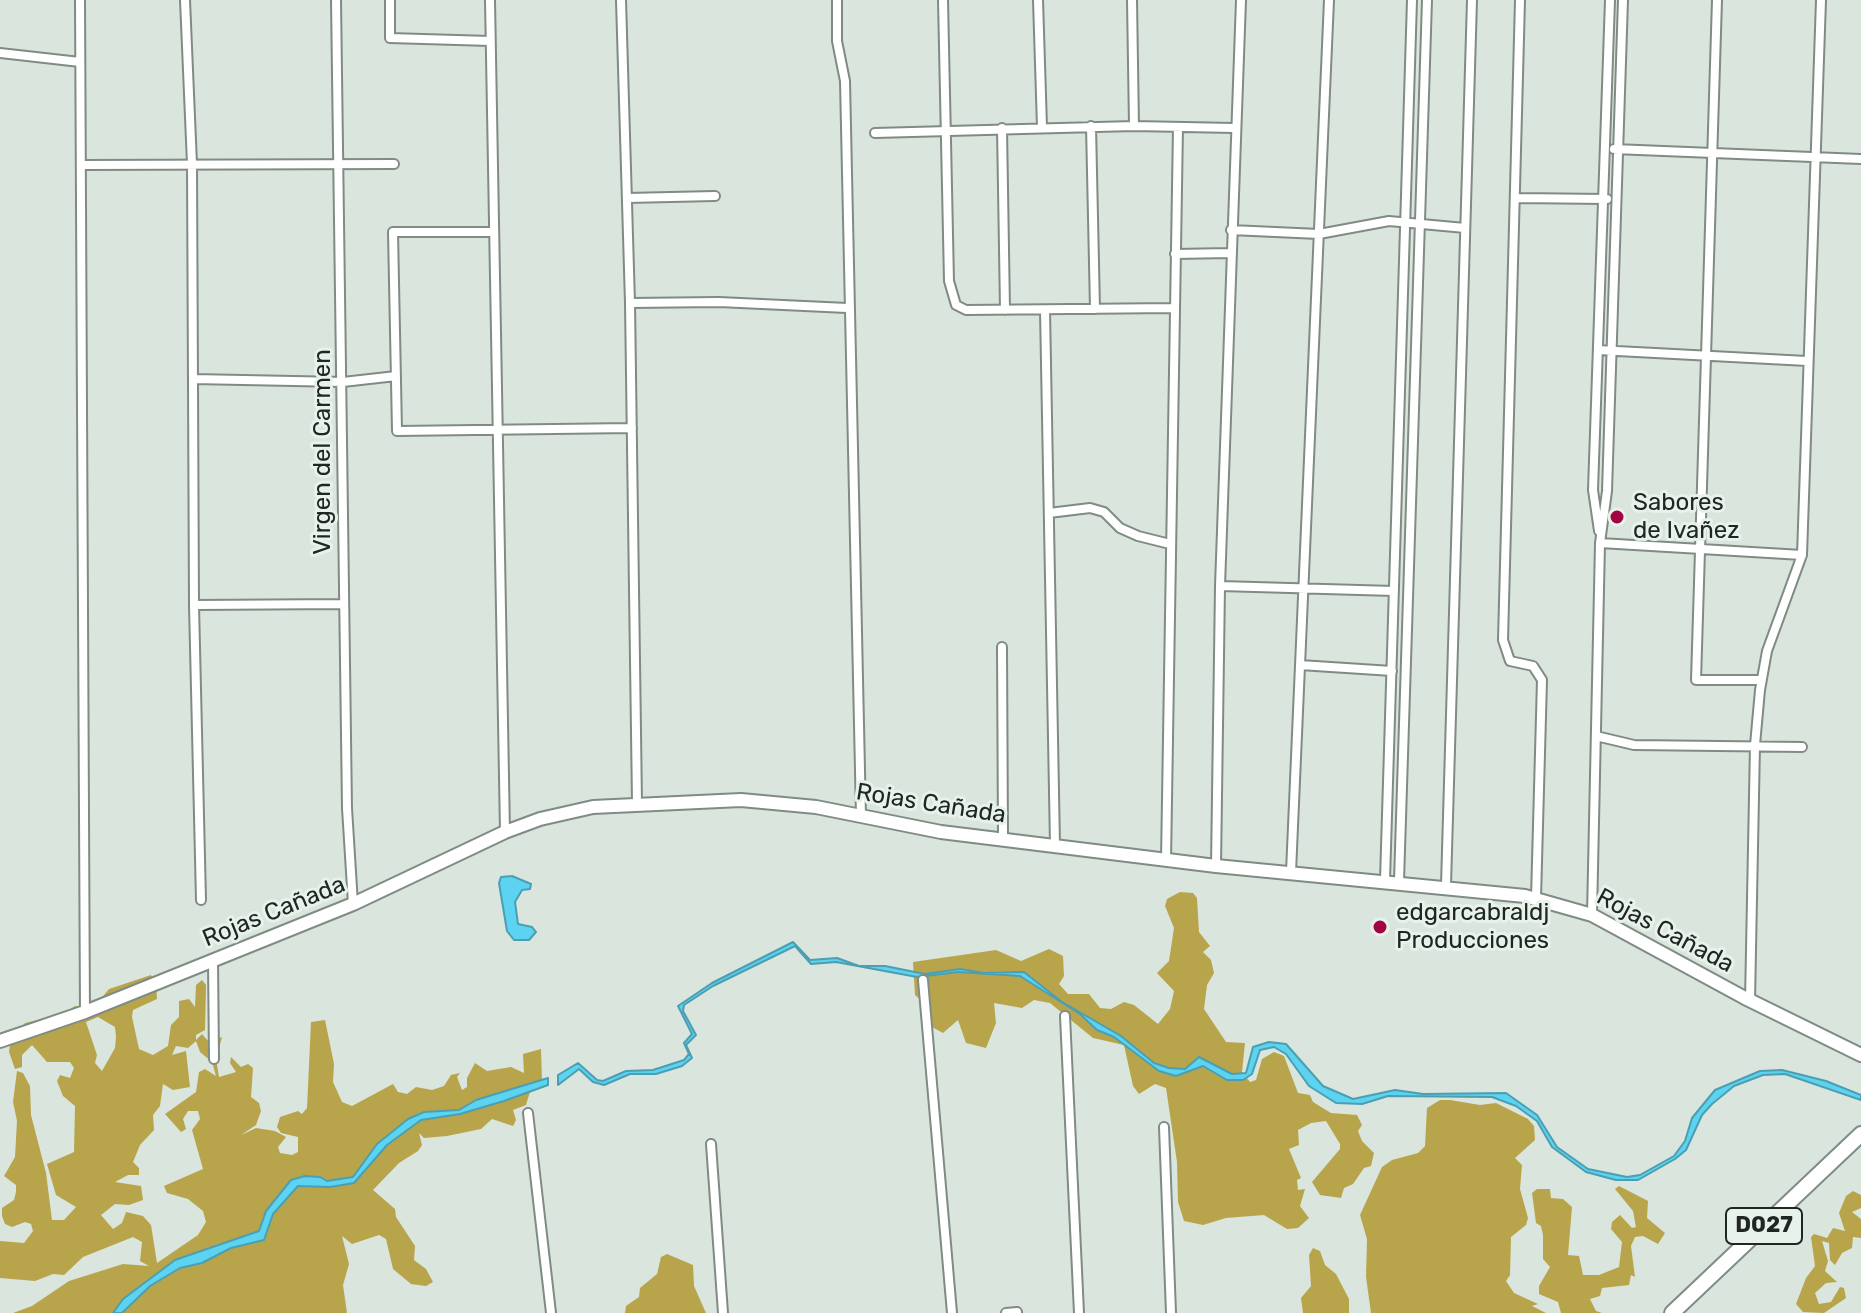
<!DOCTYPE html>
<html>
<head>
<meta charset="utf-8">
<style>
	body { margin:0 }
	canvas { display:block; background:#d9e5dd }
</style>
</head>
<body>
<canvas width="1861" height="1313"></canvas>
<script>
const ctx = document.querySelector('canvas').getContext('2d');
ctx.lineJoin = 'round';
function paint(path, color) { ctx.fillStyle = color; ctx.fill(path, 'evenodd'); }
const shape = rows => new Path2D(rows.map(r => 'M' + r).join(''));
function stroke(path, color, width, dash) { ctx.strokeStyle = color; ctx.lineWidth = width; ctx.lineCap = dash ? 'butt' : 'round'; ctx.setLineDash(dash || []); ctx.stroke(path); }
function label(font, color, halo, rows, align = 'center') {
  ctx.font = font + ' Rubik,sans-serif'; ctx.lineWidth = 6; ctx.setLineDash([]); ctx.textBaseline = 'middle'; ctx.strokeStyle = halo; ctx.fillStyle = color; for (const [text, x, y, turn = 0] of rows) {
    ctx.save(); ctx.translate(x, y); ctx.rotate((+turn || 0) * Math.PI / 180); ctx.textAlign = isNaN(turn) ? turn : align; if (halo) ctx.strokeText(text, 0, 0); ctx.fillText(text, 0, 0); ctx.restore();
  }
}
const forest = shape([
	[1180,892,1193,893,1197,898,1199,932,1210,946,1203,952,1211,960,1214,973,1207,985,1204,1009,1226,1042,1245,1043,1242,1072,1250,1082,1256,1080,1262,1059,1274,1052,1284,1056,1298,1093,1310,1095,1313,1102,1331,1113,1357,1115,1362,1125,1358,1131,1362,1141,1374,1153,1371,1166,1364,1168,1353,1184,1344,1188,1341,1198,1320,1195,1312,1182,1340,1149,1340,1144,1326,1121,1311,1123,1298,1130,1299,1145,1289,1149,1301,1178,1297,1180,1298,1190,1305,1189,1300,1206,1309,1218,1298,1228,1287,1229,1264,1215,1226,1218,1203,1225,1184,1221,1178,1202,1177,1162,1166,1088,1155,1084,1139,1094,1133,1086,1124,1045,1093,1038,1050,1003,1034,1000,1022,1008,994,1003,996,1023,986,1048,966,1043,958,1020,943,1033,925,1023,922,1001,915,995,913,962,996,950,1021,961,1049,949,1063,956,1064,976,1059,984,1068,994,1089,994,1100,1008,1111,1009,1124,1002,1134,1005,1158,1024,1170,1009,1174,991,1157,973,1169,961,1174,928,1165,906,1167,899],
	[151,975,156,983,157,999,133,1010,132,1017,139,1049,153,1055,168,1046,171,1025,179,1017,179,1001,189,999,195,1007,196,985,202,980,206,985,205,1030,196,1035,196,1040,202,1034,209,1042,222,1037,216,1059,219,1077,236,1072,230,1063,231,1057,241,1067,248,1064,253,1068,251,1097,259,1103,261,1111,256,1125,241,1135,256,1128,275,1131,286,1137,278,1147,280,1153,292,1155,298,1152,298,1137,281,1133,277,1127,280,1117,298,1111,302,1114,307,1108,311,1022,325,1020,334,1064,333,1082,342,1102,352,1106,393,1084,398,1092,407,1094,416,1087,432,1090,444,1086,451,1075,460,1073,457,1077,462,1090,467,1087,467,1078,475,1063,487,1071,511,1067,524,1073,523,1054,541,1049,542,1082,532,1085,526,1105,513,1110,516,1120,513,1126,492,1119,481,1129,447,1136,424,1138,419,1133,422,1145,418,1151,399,1163,373,1190,395,1209,396,1217,415,1246,414,1260,426,1269,433,1282,426,1286,411,1284,393,1269,386,1239,379,1235,352,1244,342,1236,349,1264,343,1285,347,1313,13,1313,32,1306,69,1281,123,1264,149,1266,140,1261,142,1242,133,1237,83,1257,64,1275,53,1274,35,1281,0,1278,0,1241,24,1243,33,1231,31,1224,25,1222,12,1227,5,1224,2,1216,2,1208,14,1200,16,1192,16,1185,4,1176,15,1157,17,1121,13,1102,17,1071,23,1073,30,1086,31,1115,46,1173,52,1220,64,1220,76,1207,56,1195,47,1164,74,1152,75,1106,63,1096,57,1081,60,1075,70,1078,74,1068,70,1062,47,1062,32,1045,22,1055,22,1067,15,1069,9,1052,11,1037,25,1023,63,1014,75,1006,93,1008,109,989],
	[98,1017,115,1027,116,1037,115,1048,102,1071,95,1063,97,1055,86,1022],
	[196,1041,200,1052,212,1062,216,1076,205,1069,199,1072,196,1092,165,1114,181,1132,186,1129,183,1119,188,1111,198,1111,200,1119,192,1130,203,1169,164,1186,167,1193,188,1199,203,1211,206,1222,198,1235,157,1263,151,1225,143,1216,126,1212,122,1223,113,1229,101,1215,115,1204,129,1205,143,1200,141,1186,115,1182,128,1175,139,1175,139,1168,133,1162,140,1145,154,1130,153,1115,160,1106,163,1084,173,1090,190,1087,186,1051,172,1055,176,1046,188,1048],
	[1450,1100,1480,1105,1496,1103,1528,1119,1534,1126,1535,1140,1515,1158,1522,1165,1520,1189,1528,1218,1526,1225,1511,1237,1510,1275,1506,1281,1514,1293,1538,1304,1532,1306,1546,1313,1371,1313,1366,1277,1367,1239,1360,1215,1382,1167,1392,1160,1418,1153,1425,1146,1427,1108,1440,1100],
	[1619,1186,1648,1201,1647,1218,1665,1233,1658,1244,1643,1236,1635,1237,1631,1246,1635,1277,1631,1275,1629,1285,1602,1288,1600,1296,1590,1299,1596,1311,1602,1313,1561,1313,1558,1302,1539,1294,1539,1286,1550,1267,1543,1259,1543,1235,1541,1226,1536,1223,1532,1193,1537,1189,1550,1189,1551,1198,1563,1199,1572,1207,1568,1255,1579,1256,1583,1275,1599,1275,1619,1267,1622,1242,1611,1229,1612,1222,1620,1215,1632,1228,1636,1227,1633,1211,1615,1189],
	[1853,1191,1861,1195,1861,1208,1852,1212,1861,1219,1861,1238,1853,1237,1852,1248,1842,1253,1835,1265,1830,1260,1829,1243,1822,1241,1828,1261,1825,1271,1837,1282,1826,1283,1815,1293,1819,1304,1831,1302,1840,1287,1844,1288,1846,1298,1824,1313,1803,1312,1796,1304,1806,1278,1815,1266,1811,1237,1814,1234,1827,1238,1833,1228,1845,1231,1839,1213,1846,1196],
	[1313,1248,1320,1251,1325,1265,1336,1274,1349,1299,1349,1313,1303,1313,1301,1298,1311,1286,1309,1255],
	[667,1254,693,1265,694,1286,706,1313,625,1313,626,1306,639,1297,640,1288,657,1274,661,1257]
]);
const water = shape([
	[512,876,531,884,530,889,522,890,515,902,518,924,532,927,536,932,529,940,514,940,507,931,499,883,501,877,512,876],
	[793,942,810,960,837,958,859,966,885,966,925,974,960,969,984,973,1024,972,1062,1002,1121,1036,1154,1063,1169,1068,1185,1069,1199,1057,1232,1074,1246,1073,1253,1047,1269,1042,1286,1044,1323,1086,1353,1099,1395,1090,1423,1094,1506,1093,1537,1115,1557,1147,1588,1169,1627,1177,1640,1175,1674,1156,1685,1141,1692,1118,1715,1090,1760,1071,1782,1070,1826,1081,1861,1095,1861,1100,1785,1074,1763,1075,1734,1086,1712,1104,1702,1115,1686,1150,1675,1159,1638,1180,1616,1180,1586,1172,1552,1147,1537,1121,1516,1106,1492,1097,1388,1096,1362,1104,1336,1103,1309,1086,1286,1054,1274,1047,1260,1050,1252,1074,1243,1080,1227,1080,1203,1066,1176,1076,1159,1071,1114,1037,1097,1030,1080,1014,1020,976,958,972,917,977,836,962,811,964,795,946,713,986,684,1005,683,1011,696,1035,686,1045,692,1058,682,1066,656,1074,630,1074,604,1085,593,1082,579,1069,558,1085,558,1075,578,1063,597,1080,603,1081,626,1071,653,1070,684,1060,689,1054,684,1043,692,1034,678,1006,712,983,793,942],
	[548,1078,548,1085,504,1101,460,1114,421,1120,387,1145,354,1183,330,1187,298,1186,273,1214,264,1240,231,1248,202,1263,180,1268,150,1286,122,1313,113,1313,123,1299,175,1260,259,1231,266,1211,291,1180,305,1176,320,1177,327,1181,353,1177,377,1144,408,1119,424,1112,459,1110,476,1100,548,1078]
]);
const street = shape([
	[80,0,85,1012],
	[185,0,192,164,194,605,201,900],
	[336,0,347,808,353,904],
	[390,0,390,38,490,41],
	[490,0,505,832],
	[621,0,630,303,637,803],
	[837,0,837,41,845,81,861,816],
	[943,0,949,281,956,305,966,310,1174,308],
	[1038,0,1042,127],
	[1132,0,1134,126],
	[1520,0,1503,640,1510,661,1533,666,1542,680,1536,898],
	[1717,0,1696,680,1761,680],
	[0,53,80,62],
	[1091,126,1095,309],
	[1002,128,1005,310],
	[875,133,1134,126,1234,128],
	[1614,149,1861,159],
	[81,165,394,164],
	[627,198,715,196],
	[1516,198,1607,199],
	[1231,230,1319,234,1389,221,1465,228],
	[492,232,393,232,397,431,632,428],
	[1175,254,1230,253],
	[630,303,719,302,847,308],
	[1045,310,1055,845],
	[1598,350,1807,361],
	[193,379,343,382,396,376],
	[1049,513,1090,508,1104,512,1120,528,1138,536,1170,544],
	[1599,531,1593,490,1610,0],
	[1600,543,1802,555],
	[1220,586,1394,591],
	[194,605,344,604],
	[1002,647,1003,839],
	[1300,665,1392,671],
	[1596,736,1634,745,1802,747],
	[1166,860,1178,127],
	[1216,866,1220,586,1241,0],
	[1291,872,1329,0],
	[1385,880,1412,0],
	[1399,881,1427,0],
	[1446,885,1472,0],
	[1592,915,1600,543,1607,491,1623,0],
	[213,961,214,1059],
	[923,980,952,1313],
	[1750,1001,1755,745,1760,690,1767,651,1802,555,1821,0],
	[1065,1016,1079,1313],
	[528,1113,551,1313],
	[1164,1127,1171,1313],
	[711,1144,723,1313],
	[1006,1313,1017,1312]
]);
const secondary = shape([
	[0,1041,85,1012,353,904,505,832,540,819,593,807,741,800,816,807,941,832,1216,866,1525,896,1592,915,1745,998,1861,1055]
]);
const primary = shape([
	[1672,1313,1861,1134]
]);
const markers = [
	[1617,517,8,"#a10643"],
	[1380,927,8,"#a10643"]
];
const shields = [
	[1764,1226,76]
];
const shieldNames = [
	["D027",1764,1226]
];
const streetNames = [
	["Virgen del Carmen",323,452,-90],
	["Rojas Cañada",931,804,9],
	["Rojas Cañada",274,912,-22],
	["Rojas Cañada",1665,931,28]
];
const poiNames = [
	["Sabores",1633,503],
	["de Ivañez",1633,531],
	["edgarcabraldj",1396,913],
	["Producciones",1396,941]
];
paint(forest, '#b8a54b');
paint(water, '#5cd3f0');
stroke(water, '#4b9fb2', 2);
stroke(street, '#808b84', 12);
stroke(secondary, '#808b84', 16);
stroke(primary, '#808b84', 18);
stroke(street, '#fff', 8);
stroke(secondary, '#fff', 12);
stroke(primary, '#fff', 14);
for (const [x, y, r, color] of markers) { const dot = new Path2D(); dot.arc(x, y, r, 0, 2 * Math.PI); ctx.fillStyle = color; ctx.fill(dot); stroke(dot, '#e6f2ea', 3); }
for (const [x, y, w] of shields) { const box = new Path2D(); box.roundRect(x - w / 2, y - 18, w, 36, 6); ctx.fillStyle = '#e6f2ea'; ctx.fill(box); stroke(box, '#222623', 2); }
label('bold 22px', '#222623', null, shieldNames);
label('24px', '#222623', '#e6f2ea', streetNames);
label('24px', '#222623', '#e6f2ea', poiNames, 'left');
</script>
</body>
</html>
